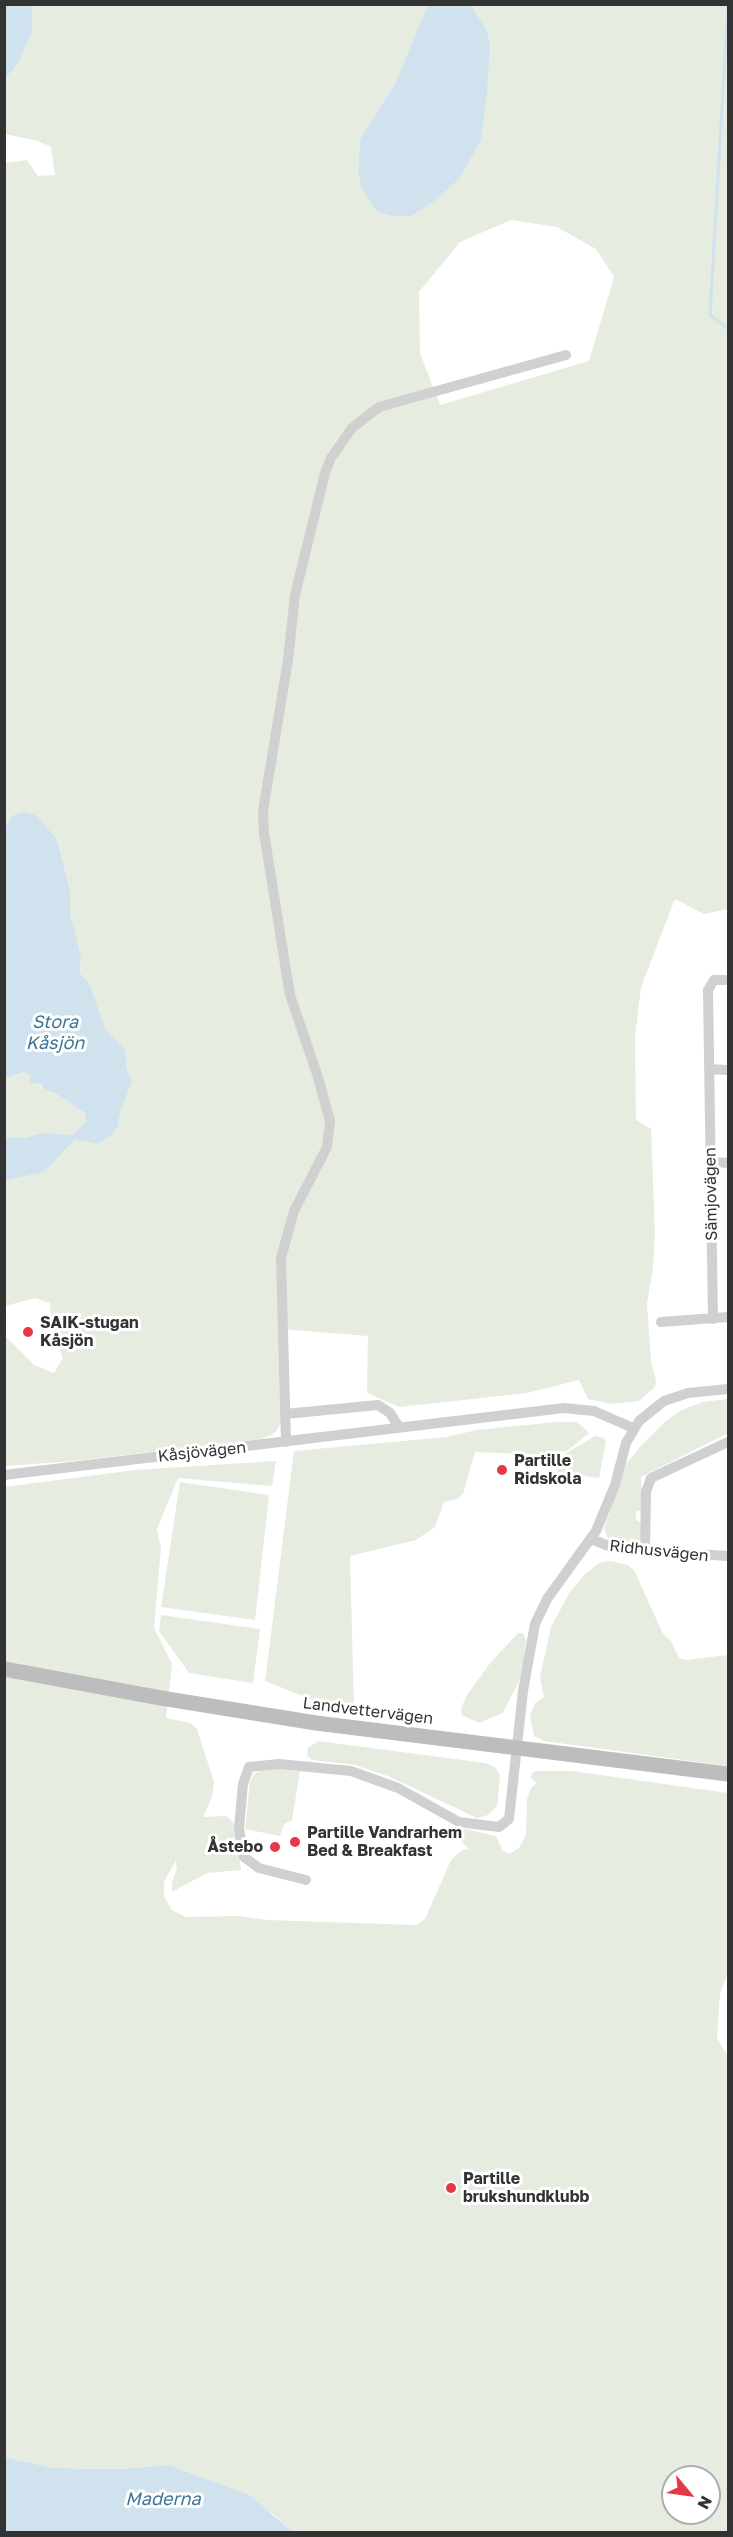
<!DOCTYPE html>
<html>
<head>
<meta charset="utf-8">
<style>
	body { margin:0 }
	#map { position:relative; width:733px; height:2537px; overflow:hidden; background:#fff; font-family:"Golos Text",sans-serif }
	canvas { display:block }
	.frame { position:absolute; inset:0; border:6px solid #333; pointer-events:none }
	.north { position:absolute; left:661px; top:2465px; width:60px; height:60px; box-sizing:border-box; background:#fff; border:2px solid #adadad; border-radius:50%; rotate:119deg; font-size:16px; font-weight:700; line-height:24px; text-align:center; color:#333 }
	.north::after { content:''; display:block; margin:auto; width:21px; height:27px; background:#e63946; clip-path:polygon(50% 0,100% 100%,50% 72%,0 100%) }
</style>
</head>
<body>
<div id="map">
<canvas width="733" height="2537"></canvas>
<div class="frame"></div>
<div class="north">N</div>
</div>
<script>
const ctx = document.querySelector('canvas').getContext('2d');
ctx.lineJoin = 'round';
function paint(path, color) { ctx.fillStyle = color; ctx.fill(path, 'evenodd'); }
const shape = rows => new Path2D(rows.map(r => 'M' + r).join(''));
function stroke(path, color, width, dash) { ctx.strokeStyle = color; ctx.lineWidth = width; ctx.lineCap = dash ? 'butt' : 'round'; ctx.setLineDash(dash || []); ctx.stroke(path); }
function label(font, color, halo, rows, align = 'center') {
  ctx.font = font + ' "Golos Text",sans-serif'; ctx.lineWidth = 6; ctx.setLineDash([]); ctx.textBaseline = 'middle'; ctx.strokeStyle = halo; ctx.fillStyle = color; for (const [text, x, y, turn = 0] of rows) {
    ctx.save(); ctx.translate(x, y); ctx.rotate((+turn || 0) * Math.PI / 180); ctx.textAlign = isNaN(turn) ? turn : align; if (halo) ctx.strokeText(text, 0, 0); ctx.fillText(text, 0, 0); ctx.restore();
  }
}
const green = shape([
	[32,5,429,5,396,82,360,139,358,170,361,187,376,210,392,216,411,216,481,140,490,46,488,32,471,5,728,5,728,909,704,914,675,899,641,987,635,1037,636,1120,651,1129,655,1234,653,1268,647,1304,651,1361,656,1381,655,1387,639,1401,612,1404,588,1399,579,1380,527,1393,399,1407,367,1393,368,1336,282,1329,281,1422,277,1430,271,1435,261,1439,74,1461,5,1466,5,1336,34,1365,54,1373,63,1358,52,1330,50,1303,35,1298,5,1306,5,1181,44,1172,66,1146,41,1133,25,1138,5,1138,5,1078,24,1072,30,1075,45,1091,54,1092,86,1114,86,1122,80,1129,118,1126,121,1110,132,1082,127,1069,125,1049,106,1030,89,983,80,973,81,956,70,913,70,890,57,839,36,815,24,812,13,815,5,827,5,163,27,160,38,176,55,175,51,147,38,141,5,134,5,79,19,62,32,31],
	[511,220,557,227,596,249,614,277,589,361,440,405,420,353,419,292,460,242],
	[728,1399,728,1433,641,1477,643,1509,636,1512,636,1520,642,1523,639,1544,636,1547,617,1545,608,1539,604,1528,626,1464,641,1446,667,1420,682,1410,703,1402],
	[557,1422,577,1422,589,1433,567,1451,551,1455,475,1452,463,1494,457,1499,444,1502,435,1527,416,1540,350,1556,354,1709,328,1706,265,1681,294,1451,446,1437,477,1430],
	[595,1436,604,1438,606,1441,599,1478,557,1472,560,1457],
	[276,1461,272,1486,178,1478,157,1529,161,1548,154,1628,172,1664,166,1718,190,1723,197,1729,214,1782,212,1797,203,1817,227,1816,236,1826,241,1870,207,1873,172,1892,172,1883,177,1868,176,1860,164,1882,164,1896,172,1910,186,1917,239,1916,267,1920,416,1925,425,1919,451,1860,462,1850,469,1849,455,1835,457,1827,496,1836,503,1851,509,1854,519,1848,526,1835,527,1799,531,1788,537,1783,531,1778,532,1773,536,1771,572,1771,728,1793,728,1973,720,1993,717,2039,728,2056,728,2532,293,2532,272,2513,168,2465,119,2469,53,2468,5,2457,4,1487,135,1470],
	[673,2477,709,2477,709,2513,673,2513],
	[180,1482,269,1495,255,1620,161,1607],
	[611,1561,628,1565,634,1570,663,1634,671,1641,679,1658,686,1660,728,1655,728,1766,544,1741,534,1736,530,1715,535,1703,544,1697,540,1677,551,1627,570,1592,585,1574,599,1563],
	[161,1615,260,1629,253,1683,189,1673,159,1631],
	[518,1633,523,1633,526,1640,524,1660,519,1681,503,1713,479,1723,462,1715,461,1708,467,1695,491,1662],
	[318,1741,485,1763,495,1767,500,1775,497,1806,488,1815,477,1818,388,1776,355,1765,312,1760,307,1755,308,1748],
	[267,1768,300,1771,292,1820,284,1824,280,1836,245,1829,250,1781,254,1774]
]);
const water = shape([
	[5,4,32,5,32,31,19,62,5,79],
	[428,5,471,5,488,32,490,46,487,92,481,140,459,179,433,202,411,216,392,216,376,211,361,187,358,170,360,139,396,82],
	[24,812,36,815,57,839,70,890,70,913,81,956,80,973,89,983,106,1030,125,1049,127,1069,132,1082,121,1110,118,1126,112,1134,98,1144,75,1139,44,1172,5,1181,5,1138,25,1138,41,1133,73,1135,86,1122,86,1114,54,1092,45,1091,40,1084,30,1082,30,1075,24,1072,5,1078,5,827,13,815],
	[5,2457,53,2468,119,2469,168,2465,249,2495,293,2532,5,2532]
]);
const stream = shape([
	[728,4,710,315,728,329]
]);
const street = shape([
	[709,1069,728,1070],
	[711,1162,728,1163],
	[713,1319,708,990,714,980,728,980],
	[661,1322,728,1317],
	[285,1414,378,1405,390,1413,399,1427],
	[286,1442,281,1258,294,1211,327,1147,330,1121,318,1077,290,995,264,833,263,811,288,660,295,595,325,473,331,458,352,428,379,407,566,355],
	[4,1475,564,1408,594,1411,633,1428],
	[591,1539,616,1549,728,1556],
	[645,1551,646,1492,651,1478,728,1442],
	[306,1880,259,1868,244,1857,239,1828,243,1784,249,1767,279,1764,351,1771,398,1788,459,1822,499,1827,509,1819,523,1691,535,1624,547,1599,596,1531,615,1485,626,1443,639,1421,664,1401,688,1393,728,1389]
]);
const secondary = shape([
	[4,1669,161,1698,316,1723,728,1774]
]);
const markers = [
	[28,1332,6,"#e63946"],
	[502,1470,6,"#e63946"],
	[295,1842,6,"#e63946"],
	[275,1847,6,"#e63946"],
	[451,2188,6,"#e63946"]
];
const streetNames = [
	["Sämjovägen",711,1194,-91],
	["Kåsjövägen",202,1452,-6],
	["Ridhusvägen",659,1551,6],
	["Landvettervägen",368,1711,7]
];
const poiNames = [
	["SAIK-stugan",40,1323],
	["Kåsjön",40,1341],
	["Partille",514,1461],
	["Ridskola",514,1479],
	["Partille Vandrarhem",307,1833],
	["Bed & Breakfast",307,1851],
	["Åstebo",263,1847,"right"],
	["Partille",463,2179],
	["brukshundklubb",463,2197]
];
const waterNames = [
	["Stora",55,1022],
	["Kåsjön",55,1043],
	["Maderna",163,2499]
];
paint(green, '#e6ecdf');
paint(water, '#cfe2ee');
stroke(stream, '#cfe2ee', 3);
stroke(street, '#d0d0d0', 10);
stroke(secondary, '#bdbdbd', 15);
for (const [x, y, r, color] of markers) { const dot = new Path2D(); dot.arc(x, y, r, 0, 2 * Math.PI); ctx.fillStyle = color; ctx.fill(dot); stroke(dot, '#fff', 2); }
label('16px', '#333', '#fff', streetNames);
label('bold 16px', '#333', '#fff', poiNames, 'left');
label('italic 18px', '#3f7597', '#fff', waterNames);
</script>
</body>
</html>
